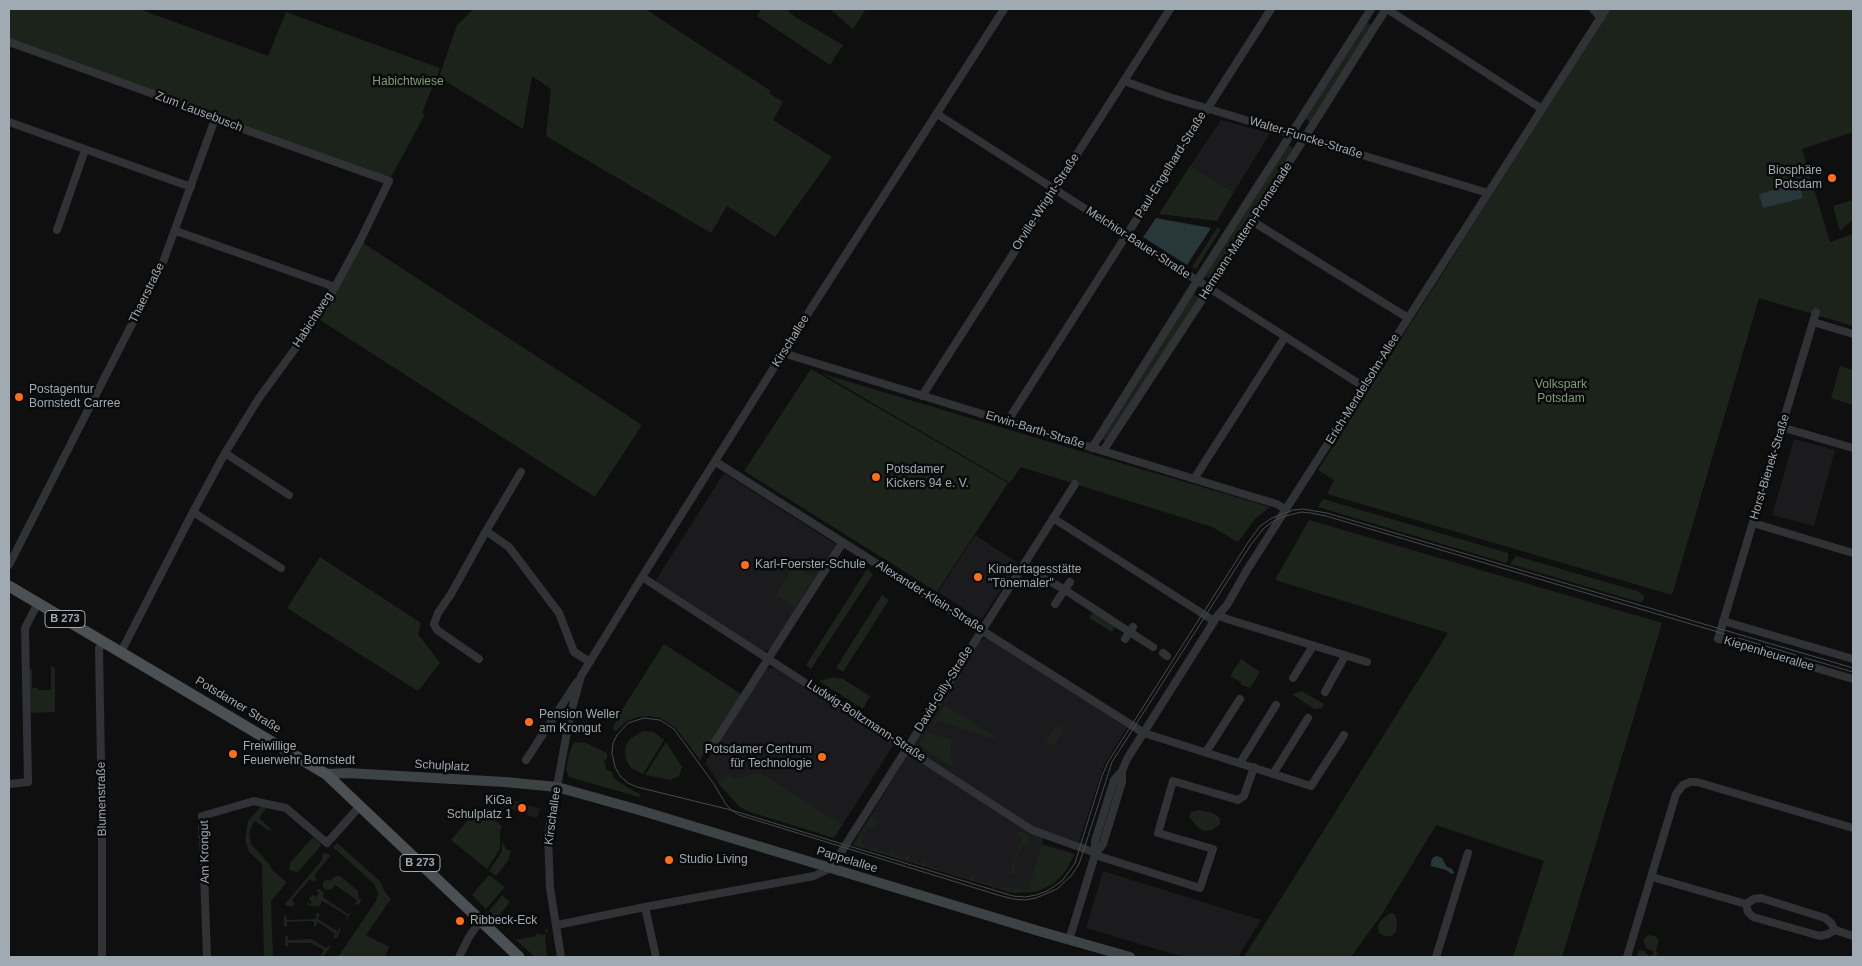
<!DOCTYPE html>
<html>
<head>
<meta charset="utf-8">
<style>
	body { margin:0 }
	#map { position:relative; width:1862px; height:966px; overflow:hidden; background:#0f0f10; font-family:Arial,sans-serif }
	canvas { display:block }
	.frame { position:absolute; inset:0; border:10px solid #9faab2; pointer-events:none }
</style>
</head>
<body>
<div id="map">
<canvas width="1862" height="966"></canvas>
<div class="frame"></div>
</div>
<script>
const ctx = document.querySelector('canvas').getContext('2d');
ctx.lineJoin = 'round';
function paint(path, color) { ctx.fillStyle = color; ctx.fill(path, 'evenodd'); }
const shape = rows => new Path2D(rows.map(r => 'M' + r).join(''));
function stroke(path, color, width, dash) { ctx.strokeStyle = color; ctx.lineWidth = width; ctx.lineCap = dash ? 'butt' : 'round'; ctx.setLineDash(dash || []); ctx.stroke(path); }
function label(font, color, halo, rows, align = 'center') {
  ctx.font = font + ' Arial,sans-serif'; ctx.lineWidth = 5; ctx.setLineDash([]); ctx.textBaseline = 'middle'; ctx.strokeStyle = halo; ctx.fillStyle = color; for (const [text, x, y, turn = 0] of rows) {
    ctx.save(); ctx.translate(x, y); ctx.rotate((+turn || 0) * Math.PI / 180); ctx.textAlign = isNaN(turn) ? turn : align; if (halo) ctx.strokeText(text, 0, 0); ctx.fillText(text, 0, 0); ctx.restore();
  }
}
const built = shape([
	[1221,120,1270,133,1234,192,1190,166],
	[1794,439,1835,450,1814,526,1772,515],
	[724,473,837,545,772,647,766,651,762,651,654,583],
	[975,535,1018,563,981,620,938,592],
	[984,639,990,639,1128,726,1104,765,1079,842,1046,831,1028,892,1003,890,852,845,978,642],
	[768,668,774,668,894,744,834,838,740,807,722,788,705,763,763,672],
	[507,798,540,809,537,818,504,807],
	[1103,871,1261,920,1238,957,1183,957,1086,928]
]);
const green = shape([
	[9,9,139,9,268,56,286,12,440,68,422,113,425,114,389,181,9,42],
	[474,9,645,9,771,91,769,93,783,102,773,120,832,157,775,237,727,206,711,233,546,136,551,89,532,76,523,129,439,77,457,25],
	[762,9,786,9,795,17,843,45,830,65,757,16],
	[830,9,866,9,853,29],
	[1610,9,1853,9,1853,132,1802,149,1830,242,1853,234,1853,326,1759,298,1672,595,1327,494,1334,480,1318,470],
	[1366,22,1372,25,1310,122,1304,118],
	[1288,145,1293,149,1210,279,1204,275],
	[1190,166,1234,192,1217,221,1159,214],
	[1853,200,1853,219,1840,231,1833,206],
	[1217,228,1221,229,1196,269,1192,267],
	[360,241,642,425,595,497,317,318],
	[1192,293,1199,297,1107,441,1100,438],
	[1840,366,1853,370,1853,405,1831,398],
	[811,369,1008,483,937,592,744,471],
	[823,374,1080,451,1270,507,1255,519,1238,542,1212,527,1021,467,1010,483],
	[1323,499,1508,553,1508,560,1506,563,1318,507],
	[1309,520,1662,623,1562,957,1513,957,1544,861,1436,825,1382,914,1351,957,1244,957,1448,633,1275,580],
	[1516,556,1637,591,1644,595,1644,599,1642,602,1639,602,1510,564],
	[320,557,421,623,418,634,440,663,418,691,287,608],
	[795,565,814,577,795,607,776,595],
	[867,569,873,574,811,669,806,665],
	[882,595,889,600,843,672,836,668],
	[1093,612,1116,626,1112,632,1089,618],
	[664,644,741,694,700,760,675,727,660,718,649,716,638,717,627,721,616,731,612,730,618,716],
	[1241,659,1260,672,1250,688,1240,684,1241,682,1230,676],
	[51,666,55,668,55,712,30,713,29,671,32,669,32,688,38,688,38,690,51,690],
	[834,677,843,679,870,696,863,709,819,681],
	[1302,691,1324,704,1322,708,1314,709,1292,694],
	[945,705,995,737,994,739,937,720,934,726,932,725],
	[1056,726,1064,730,1053,746,1045,743],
	[643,731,654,732,664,740,643,774,631,768,626,760,625,752,626,745,631,738],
	[927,732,951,740,952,767,919,745],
	[574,742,586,743,607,753,607,759,604,761,607,771,611,771,615,779,628,788,640,794,639,797,569,777,566,769,569,754],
	[666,742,682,767,679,776,671,780,645,775],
	[759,772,842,825,834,838,747,811,740,807,718,783,729,775,736,779],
	[261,806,267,807,259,818,272,830,269,831,255,821,252,825,249,834,251,844,270,865,272,870,287,882,271,901,273,957,264,957,262,864,249,852,245,840,248,821],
	[461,806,489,815,502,826,500,830,500,849,487,869,451,840,467,821,470,815,467,809],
	[1198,810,1213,813,1220,818,1220,824,1212,830,1205,831,1198,828,1189,817,1191,812],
	[871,817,882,824,876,823,874,829,867,827,866,832,863,832,860,845,874,849,875,844,877,844,876,849,890,854,892,849,894,849,892,854,906,859,908,854,910,854,909,860,923,864,924,859,926,860,925,865,970,879,972,874,976,875,974,880,988,884,990,880,992,880,990,885,1002,889,1003,886,1013,889,1014,887,1028,890,1041,846,1036,845,1038,843,1075,854,1065,872,1053,884,1036,892,1013,893,857,846,855,844],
	[1018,831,1026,833,1029,837,1027,846,1021,845,1013,870,1019,872,1015,874,1011,873,1011,870,1022,837,1017,835],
	[314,838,321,844,320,847,298,872,291,871,289,868,290,863,311,839],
	[502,841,506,849,511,851,508,861,496,876,489,871,502,851],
	[337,843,380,881,385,892,391,899,366,935,389,947,385,957,338,957,376,901,378,893,374,884,333,847],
	[323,853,329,854,330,856,314,876,317,879,314,882,310,879,292,900,295,904,293,906,287,906,285,904,322,860],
	[489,875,505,887,486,909,472,895],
	[340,876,358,891,358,898,362,900,358,905,355,904,357,900,335,885,331,890,325,889,323,887,323,882,327,879,330,881,334,877],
	[319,889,324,893,323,897,348,914,352,911,345,922,347,916,326,903,322,901,319,907,307,905,307,902,310,904,312,903,309,899,312,895,316,897,319,893,316,890],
	[502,895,510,902,497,918,489,911],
	[317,913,320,914,318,919,337,931,340,927,341,928,337,938,333,938,335,934,318,922,315,927,314,927,314,922,310,921,287,922,287,927,284,926,284,917,286,914,287,920,314,919,316,918],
	[1390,913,1394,914,1397,920,1396,932,1391,936,1384,936,1379,933,1378,926,1380,921],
	[545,929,548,929,545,937,547,957,535,957,516,940,536,936,536,934,539,933,540,935,546,934],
	[288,935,288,940,311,939,326,948,329,945,330,947,324,956,321,955,324,950,311,943,288,943,288,947,285,945,285,937],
	[1648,935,1655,936,1659,940,1656,950,1658,954,1654,957,1637,957,1639,950,1644,951,1649,956,1653,955,1653,951,1647,949,1644,943,1644,939]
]);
const water = shape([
	[1799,183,1803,198,1763,208,1759,194],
	[1156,218,1211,228,1187,265,1143,237],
	[1437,856,1442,858,1447,867,1452,869,1454,873,1452,874,1446,870,1431,866,1431,861,1434,857]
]);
const street = shape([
	[1387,9,1542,109],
	[1593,9,1601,18],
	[9,42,181,104,215,119,389,181,360,241,335,287,303,338,259,398,225,453,193,512,121,652],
	[1124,81,1166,96,1488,193],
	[937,114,1364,387],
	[9,122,191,187],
	[1252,221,1408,318],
	[57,230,85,150],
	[176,231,335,287],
	[1816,312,1718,639,1853,679],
	[1813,322,1853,334],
	[783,353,1250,496,1277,504,1286,510],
	[922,396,1170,9],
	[1007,422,1271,9],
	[1781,427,1853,448],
	[1092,448,1197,281,1371,9],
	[1103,451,1209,289,1386,9],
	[225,453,289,495],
	[716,462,1144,733,1311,786,1344,735],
	[521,472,486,531,509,547,559,613,574,652,590,662],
	[1194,479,1285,337],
	[193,512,281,568],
	[1053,518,1214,621],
	[1753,523,1853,553],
	[9,565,162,265,215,119],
	[1023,566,1065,590,1153,647],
	[642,577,1032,830,1096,853],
	[1055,604,1070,582],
	[1218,615,1227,619,1367,662],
	[1723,621,1853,659],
	[1125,639,1133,627],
	[1163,653,1167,656],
	[479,659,437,630,434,624,438,613,451,594,486,531],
	[1293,678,1313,646],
	[1325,692,1345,656],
	[711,748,843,542],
	[1206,752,1240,699],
	[526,760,577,682],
	[1240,763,1276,705],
	[1273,774,1308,718],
	[9,784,28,782,25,628,38,603],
	[1096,853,1103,844,1122,782,1122,771],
	[1095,855,1200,888,1213,849,1158,833,1173,781,1238,800,1244,796,1254,767],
	[1652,877,1746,904,1754,899,1761,898,1825,918,1831,923,1835,930,1853,936],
	[1746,904,1748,912,1753,917,1820,936,1828,934,1835,930],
	[645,907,656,957],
	[557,925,645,907,814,876,831,868,1075,484],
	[1069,940,1095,855,1095,841,1114,780,1122,771,1127,759,1218,615,1227,605,1247,570,1606,9],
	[102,957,102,823,99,648,103,643],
	[207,957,202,816,254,801,262,803,286,808,327,843,360,806],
	[459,957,469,937,481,920],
	[561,957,550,888,548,835,570,716,581,676,642,577,814,304,1004,9],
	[1436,957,1468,853],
	[1627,957,1676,794,1683,785,1690,782,1697,782,1853,828]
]);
const secondary = shape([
	[326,774,347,773,505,782,557,787,639,810,1042,932,1130,957]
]);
const primary = shape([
	[9,586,326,774,519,957]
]);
const tram = shape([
	[1853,668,1327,513,1303,509,1293,510,1272,518,1260,526,1247,544,1108,762,1102,776,1075,863,1062,881,1047,891,1036,895,1025,897,1013,896,731,810,637,787,628,783,620,776,615,767,612,753,613,743,617,735,628,723,644,718,660,720,674,729,714,784,725,803,731,810,739,815,998,895,1013,899,1025,900,1036,898,1057,889,1071,876,1079,864,1084,849,1112,762,1250,546,1263,529,1272,522,1282,517,1301,512,1311,513,1326,516,1853,672]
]);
const markers = [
	[1832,178,5,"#fd6d1a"],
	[19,397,5,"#fd6d1a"],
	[876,477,5,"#fd6d1a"],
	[745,565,5,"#fd6d1a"],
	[978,577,5,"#fd6d1a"],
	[529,722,5,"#fd6d1a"],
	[233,754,5,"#fd6d1a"],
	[822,757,5,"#fd6d1a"],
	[522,808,5,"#fd6d1a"],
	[669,860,5,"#fd6d1a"],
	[460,921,5,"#fd6d1a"]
];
const shields = [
	[65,619,40],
	[420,863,40]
];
const shieldNames = [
	["B 273",65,619],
	["B 273",420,863]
];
const parkNames = [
	["Habichtwiese",408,82],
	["Volkspark",1561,385],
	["Potsdam",1561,399]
];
const streetNames = [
	["Zum Lausebusch",199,112,21],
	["Walter-Funcke-Straße",1306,138,17],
	["Paul-Engelhard-Straße",1171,165,-58],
	["Orville-Wright-Straße",1046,202,-57],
	["Hermann-Mattern-Promenade",1246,231,-57],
	["Melchior-Bauer-Straße",1138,243,33],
	["Thaerstraße",147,293,-64],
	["Habichtweg",313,320,-57],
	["Kirschallee",791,341,-58],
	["Erich-Mendelsohn-Allee",1363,389,-58],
	["Erwin-Barth-Straße",1035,430,17],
	["Horst-Bienek-Straße",1770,467,-73],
	["Alexander-Klein-Straße",930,597,32],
	["Kiepenheuerallee",1769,654,17],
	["David-Gilly-Straße",944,689,-58],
	["Potsdamer Straße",238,705,31],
	["Ludwig-Boltzmann-Straße",866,721,33],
	["Schulplatz",442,766,3],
	["Blumenstraße",102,799,-91],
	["Kirschallee",553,816,-82],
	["Am Krongut",205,852,-91],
	["Pappelallee",847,860,17]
];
const poiNames = [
	["Biosphäre",1822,171,"right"],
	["Potsdam",1822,185,"right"],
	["Postagentur",29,390],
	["Bornstedt Carree",29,404],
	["Potsdamer",886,470],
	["Kickers 94 e. V.",886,484],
	["Karl-Foerster-Schule",755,565],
	["Kindertagesstätte",988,570],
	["\"Tönemaler\"",988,584],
	["Pension Weller",539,715],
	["am Krongut",539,729],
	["Freiwillige",243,747],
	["Feuerwehr Bornstedt",243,761],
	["Potsdamer Centrum",812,750,"right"],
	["für Technologie",812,764,"right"],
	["KiGa",512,801,"right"],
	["Schulplatz 1",512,815,"right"],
	["Studio Living",679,860],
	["Ribbeck-Eck",470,921]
];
paint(built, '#1b1b1d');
paint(green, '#1c231b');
paint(water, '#283739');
stroke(street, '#303235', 8);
stroke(secondary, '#3d4245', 10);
stroke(primary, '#4b5055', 11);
stroke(tram, '#464b4e', 1);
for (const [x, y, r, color] of markers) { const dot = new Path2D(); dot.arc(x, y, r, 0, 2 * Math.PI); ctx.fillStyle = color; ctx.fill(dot); stroke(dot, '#0a0a0b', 2); }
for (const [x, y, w] of shields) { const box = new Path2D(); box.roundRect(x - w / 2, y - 8.5, w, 17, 4); ctx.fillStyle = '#0a0a0b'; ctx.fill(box); stroke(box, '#9faab2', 1); }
label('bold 11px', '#9faab2', null, shieldNames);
label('12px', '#7e9f74', '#0a0a0b', parkNames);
label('12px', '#9faab2', '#0a0a0b', streetNames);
label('12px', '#9faab2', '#0a0a0b', poiNames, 'left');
</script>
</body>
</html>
